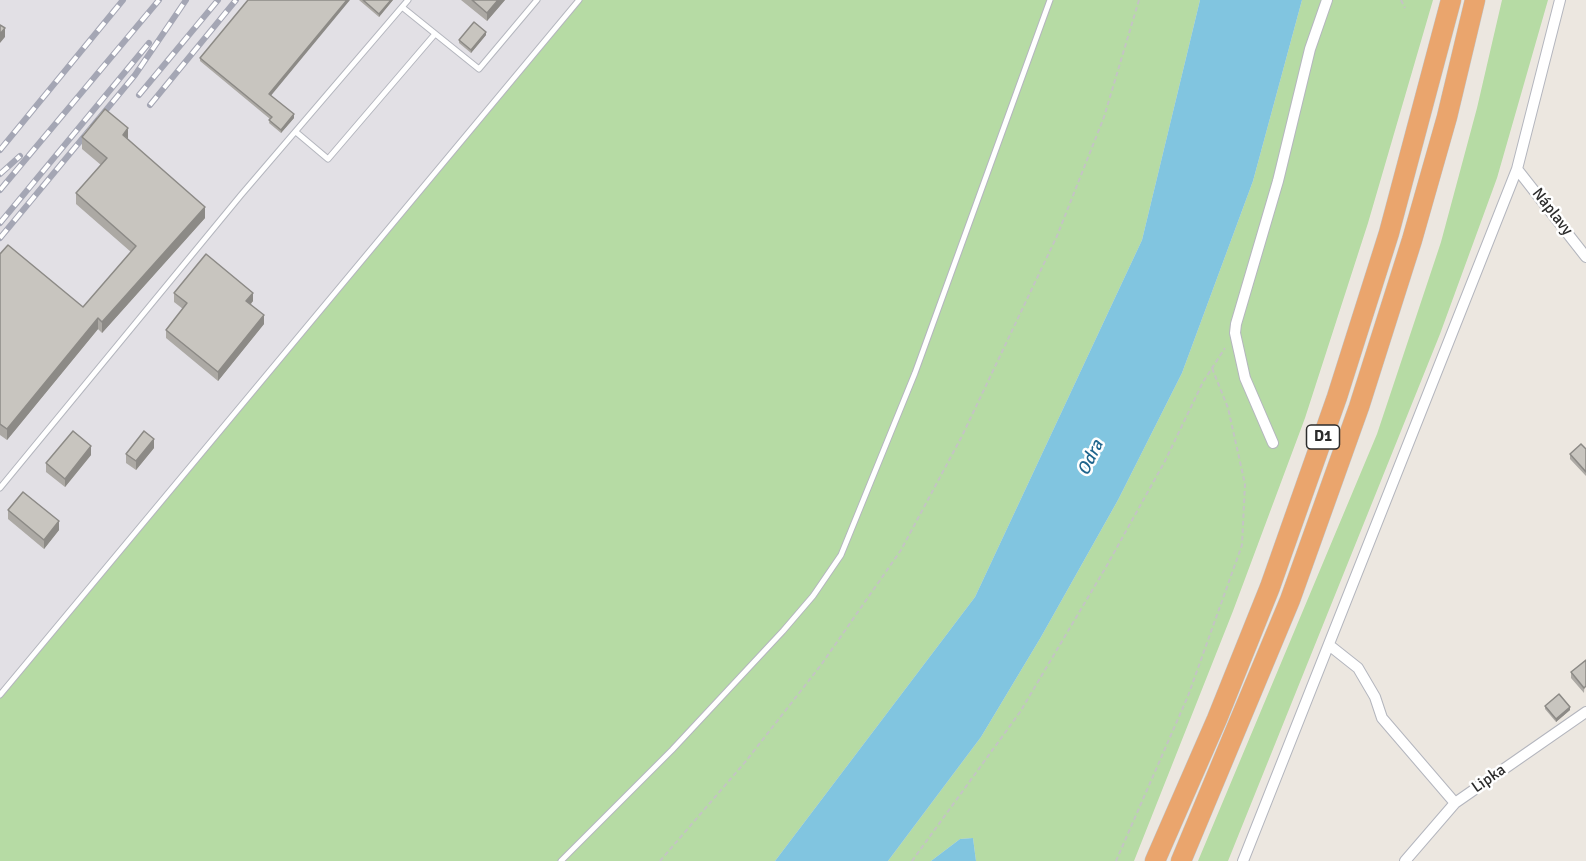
<!DOCTYPE html>
<html>
<head>
<meta charset="utf-8">
<style>
	body { margin:0 }
	canvas { display:block; background:#ece7e0 }
</style>
</head>
<body>
<canvas width="1586" height="861"></canvas>
<script>
const ctx = document.querySelector('canvas').getContext('2d');
ctx.lineJoin = 'round';
function paint(path, color) { ctx.fillStyle = color; ctx.fill(path, 'evenodd'); }
const shape = rows => new Path2D(rows.map(r => 'M' + r).join(''));
function stroke(path, color, width, dash) { ctx.strokeStyle = color; ctx.lineWidth = width; ctx.lineCap = dash ? 'butt' : 'round'; ctx.setLineDash(dash || []); ctx.stroke(path); }
function label(font, color, halo, rows, align = 'center') {
  ctx.font = font + ' Signika,sans-serif'; ctx.lineWidth = 5; ctx.setLineDash([]); ctx.textBaseline = 'middle'; ctx.strokeStyle = halo; ctx.fillStyle = color; for (const [text, x, y, turn = 0] of rows) {
    ctx.save(); ctx.translate(x, y); ctx.rotate((+turn || 0) * Math.PI / 180); ctx.textAlign = isNaN(turn) ? turn : align; if (halo) ctx.strokeText(text, 0, 0); ctx.fillText(text, 0, 0); ctx.restore();
  }
}
const industrial = shape([
	[0,0,579,0,0,695]
]);
const green = shape([
	[579,0,1200,0,1142,240,975,597,775,861,0,861,0,695],
	[1302,0,1433,0,1368,223,1305,418,1233,611,1134,861,976,861,973,838,960,839,931,861,888,861,981,737,1041,637,1118,500,1182,373,1253,181],
	[1502,0,1548,0,1497,178,1440,334,1228,861,1198,861,1377,434,1441,242,1477,108]
]);
const water = shape([
	[1200,0,1302,0,1253,181,1182,373,1118,500,1041,637,981,737,888,861,775,861,975,597,1142,240],
	[973,838,976,861,931,861,960,839]
]);
const path = shape([
	[1401,0,1405,8],
	[660,861,746,761,821,665,901,550,962,436,1057,236,1104,117,1139,0],
	[912,861,1020,712,1106,567,1165,461,1203,382,1225,348],
	[1116,861,1188,696,1242,545,1245,484,1228,408,1212,368]
]);
const service = shape([
	[402,7,479,69,537,0],
	[296,132,328,159,435,34],
	[0,488,241,195,408,0],
	[0,695,579,0],
	[561,861,672,750,783,631,813,596,841,555,915,373,1050,0]
]);
const minor = shape([
	[1517,169,1586,257],
	[1273,443,1245,378,1235,333,1236,324,1278,181,1310,49,1327,0],
	[1329,645,1358,668,1375,697,1382,718,1455,803],
	[1243,861,1517,169,1560,0],
	[1405,861,1455,803,1586,712]
]);
const motorway = shape([
	[1155,861,1217,719,1270,587,1337,397,1389,233,1451,0],
	[1181,861,1290,600,1359,407,1412,240,1447,117,1475,0]
]);
const rail = shape([
	[139,95,218,0],
	[150,105,236,0],
	[0,150,123,0],
	[0,174,20,156],
	[0,190,159,0],
	[0,223,149,43],
	[0,238,135,75,186,0]
]);
const wall = shape([
	[359,0,393,0,379,17],
	[461,0,505,0,487,21],
	[486,35,471,53,459,43,459,40],
	[200,58,271,96,294,118,281,133,269,123,270,119,200,61],
	[82,137,128,139,205,218,102,333,98,329,7,440,0,435,0,254,83,307,131,252,76,204,76,193,101,165,82,149],
	[174,293,253,301,251,304,264,324,218,381,166,338,166,330,183,309,174,302],
	[154,448,136,470,126,463,126,454],
	[1586,449,1586,476,1570,459,1570,454],
	[91,455,65,487,46,472,46,463],
	[8,510,59,530,44,549,8,519],
	[1586,660,1584,693,1571,678,1571,672],
	[1545,706,1570,710,1556,722,1545,709]
]);
const shadedWall = shape([
	[347,0,350,0,269,98,269,94],
	[391,0,393,0,379,17,379,14],
	[498,0,505,0,487,21,487,13],
	[5,28,5,37,0,43,0,34],
	[486,32,486,35,471,53,471,50],
	[294,114,294,118,281,133,281,130],
	[128,128,128,139,123,135],
	[205,207,205,218,102,333,102,322],
	[253,293,253,301,246,309,246,301],
	[264,315,264,324,218,381,218,372],
	[98,318,98,329,7,440,7,429],
	[154,439,154,448,136,470,136,461],
	[91,446,91,455,65,487,65,479],
	[59,521,59,530,44,549,44,540],
	[1570,707,1570,710,1556,722,1556,719]
]);
const building = shape([
	[248,0,347,0,269,94,294,114,281,130,269,120,272,117,200,58,248,0],
	[363,0,391,0,379,14,363,0],
	[472,0,498,0,487,13,472,0],
	[474,22,486,32,471,50,459,40,474,22],
	[0,25,5,28,0,34,0,25],
	[105,109,128,128,123,135,205,207,102,322,98,318,7,429,0,424,0,254,8,245,83,307,136,246,76,193,107,158,82,137,105,109],
	[206,254,253,293,246,301,264,315,218,372,166,330,187,303,174,293,206,254],
	[73,431,91,446,65,479,46,463,73,431],
	[144,431,154,439,136,461,126,454,144,431],
	[1581,444,1586,449,1586,472,1570,454,1581,444],
	[23,492,59,521,44,540,8,510,23,492],
	[1586,660,1586,686,1584,688,1571,672,1586,660],
	[1559,694,1570,707,1556,719,1545,706,1559,694]
]);
const shields = [
	[1323,437,33]
];
const shieldNames = [
	["D1",1323,437]
];
const streetNames = [
	["Náplavy",1552,212,52],
	["Lipka",1489,779,-35]
];
const waterNames = [
	["Odra",1091,458,-64]
];
paint(industrial, '#e2e0e5');
paint(green, '#b6dba4');
paint(water, '#81c5e0');
stroke(service, '#b4b6be', 7);
stroke(minor, '#b4b6be', 12);
stroke(motorway, '#c4c4c4', 21);
stroke(path, '#c4c4c4', 2, [4.5, 3]);
stroke(service, '#fff', 5);
stroke(minor, '#fff', 10);
stroke(motorway, '#eaa56d', 20);
stroke(rail, '#a4a6b4', 6);
stroke(rail, '#fff', 4, [11]);
paint(wall, '#aca9a4');
paint(shadedWall, '#8c8a86');
paint(building, '#c8c5bf');
stroke(building, '#8c8a86', 1.5);
for (const [x, y, w] of shields) { const box = new Path2D(); box.roundRect(x - w / 2, y - 12, w, 24, 4.5); ctx.fillStyle = '#fff'; ctx.fill(box); stroke(box, '#2c2c2c', 1.5); }
label('bold 15px', '#2c2c2c', null, shieldNames);
label('16px', '#2c2c2c', '#fff', streetNames);
label('italic 18px', '#1f658d', '#fff', waterNames);
</script>
</body>
</html>
